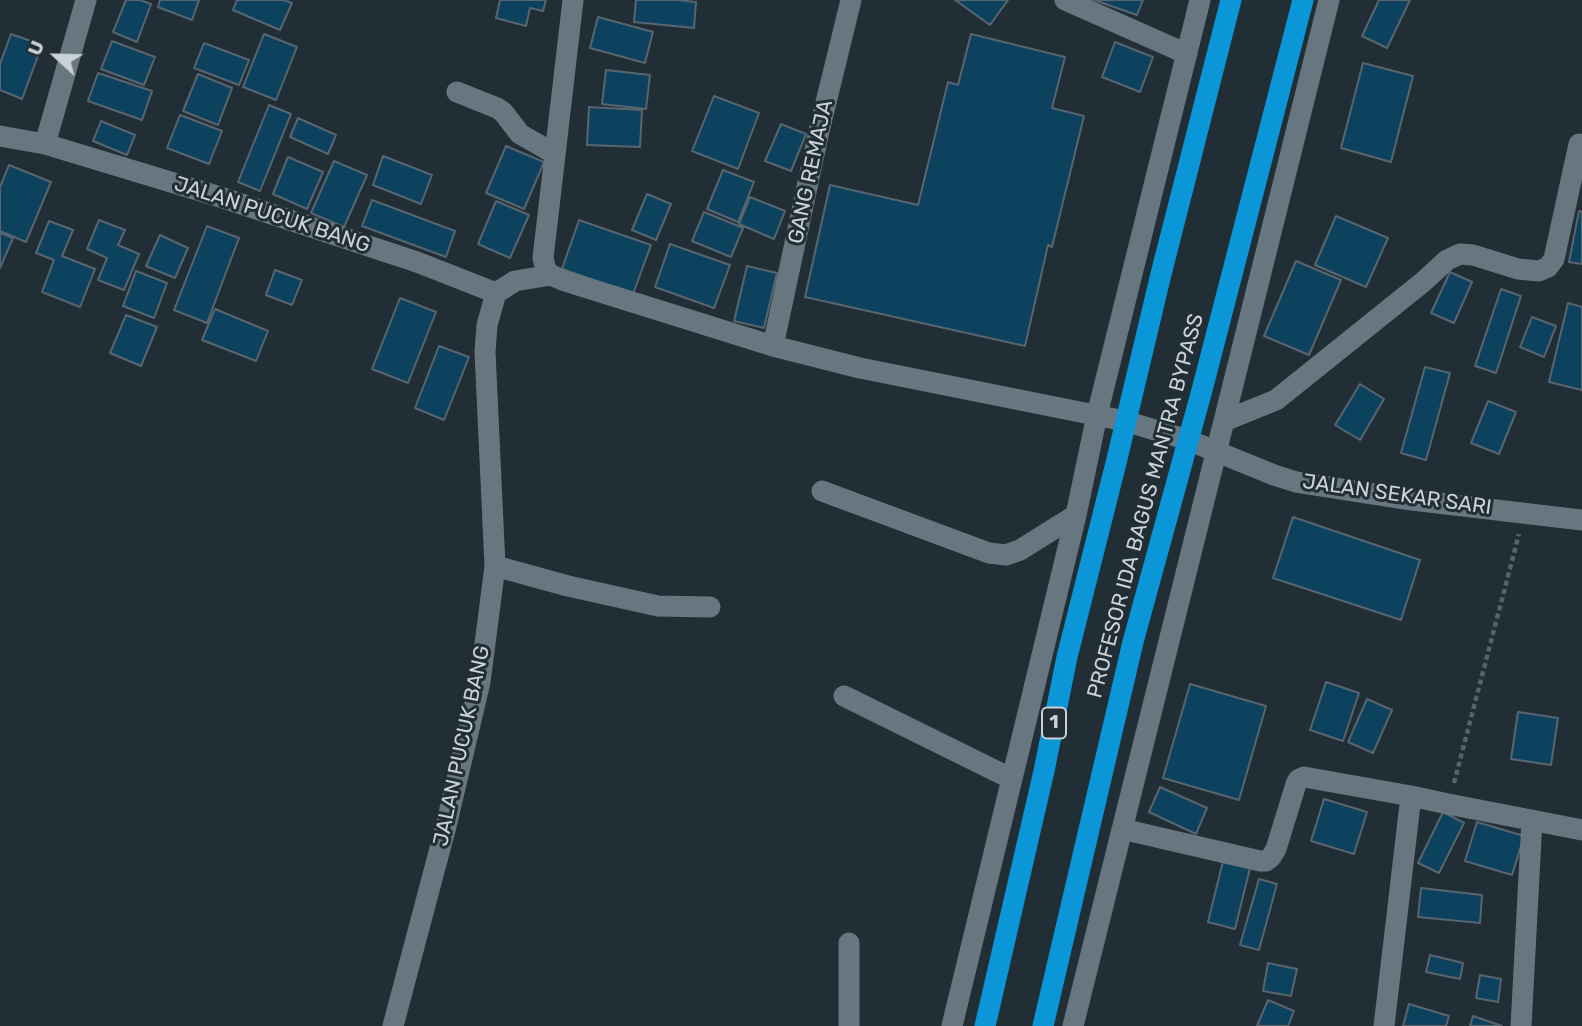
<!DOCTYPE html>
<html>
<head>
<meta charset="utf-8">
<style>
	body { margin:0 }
	#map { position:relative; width:1582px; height:1026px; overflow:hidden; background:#222e36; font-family:Rubik,sans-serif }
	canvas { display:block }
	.north { position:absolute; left:21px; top:21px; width:70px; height:70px; -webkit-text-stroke:5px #222e36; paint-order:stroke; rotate:292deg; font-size:19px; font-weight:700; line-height:28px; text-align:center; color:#cbd2d7 }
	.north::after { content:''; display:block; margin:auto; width:24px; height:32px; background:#cbd2d7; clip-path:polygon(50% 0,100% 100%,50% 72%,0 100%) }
</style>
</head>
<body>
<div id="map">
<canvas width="1582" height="1026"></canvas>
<div class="north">U</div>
</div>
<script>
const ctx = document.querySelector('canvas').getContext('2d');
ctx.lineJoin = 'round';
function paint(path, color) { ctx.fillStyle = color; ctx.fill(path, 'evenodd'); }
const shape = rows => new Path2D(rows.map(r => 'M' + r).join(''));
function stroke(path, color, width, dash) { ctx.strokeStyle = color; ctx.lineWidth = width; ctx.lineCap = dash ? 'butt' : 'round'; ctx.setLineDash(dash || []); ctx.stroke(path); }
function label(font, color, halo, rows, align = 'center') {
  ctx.font = font + ' Rubik,sans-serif'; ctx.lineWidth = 6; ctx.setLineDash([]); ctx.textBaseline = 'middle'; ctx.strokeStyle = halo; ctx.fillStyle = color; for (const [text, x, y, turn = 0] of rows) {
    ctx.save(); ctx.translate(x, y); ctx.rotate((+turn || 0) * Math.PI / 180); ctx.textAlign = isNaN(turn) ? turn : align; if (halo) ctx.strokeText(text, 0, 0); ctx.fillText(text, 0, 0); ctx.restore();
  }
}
const building = shape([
	[126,0,140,0,151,4,137,42,113,32,126,0],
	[160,0,199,0,192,20,158,7,160,0],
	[237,0,283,0,292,3,280,30,233,10,237,0],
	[500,0,546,0,543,11,530,8,526,26,496,18,500,0],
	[636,0,678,0,696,2,694,28,634,22,636,0],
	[955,0,1008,0,990,25,955,0],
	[1094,0,1143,0,1137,15,1094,0],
	[1379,0,1410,0,1387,48,1362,36,1379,0],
	[598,17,653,32,645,63,590,48,598,17],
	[11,34,42,45,22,99,0,90,0,64,11,34],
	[264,34,297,47,276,100,243,87,264,34],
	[971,34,1065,57,1052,108,1084,116,1052,247,1048,245,1025,346,805,297,830,185,918,205,948,82,958,85,971,34],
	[112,41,155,57,144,85,101,69,112,41],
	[1115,42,1153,57,1140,92,1102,77,1115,42],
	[204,43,249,60,239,85,194,68,204,43],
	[1363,63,1413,76,1391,162,1341,148,1363,63],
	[606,70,650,75,646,109,602,104,606,70],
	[98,73,152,91,142,120,88,101,98,73],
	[198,74,232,88,218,125,183,111,198,74],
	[714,96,759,113,738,169,692,151,714,96],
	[269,105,291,114,260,191,238,182,269,105],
	[589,107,642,110,640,147,587,145,589,107],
	[180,115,222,131,209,164,167,148,180,115],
	[298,118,336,135,328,154,290,137,298,118],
	[101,121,135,135,127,155,93,141,101,121],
	[781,124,806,134,791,171,765,161,781,124],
	[506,146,544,162,524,209,486,193,506,146],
	[383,156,432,175,421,204,373,185,383,156],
	[288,157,323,172,307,209,273,194,288,157],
	[334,161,367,175,344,227,311,213,334,161],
	[9,165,51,182,26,242,0,231,0,187,9,165],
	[723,170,754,182,738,222,707,209,723,170],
	[647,194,671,204,656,240,632,230,647,194],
	[750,197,785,211,774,239,739,224,750,197],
	[372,200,455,231,446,257,362,226,372,200],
	[496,201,529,215,510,258,478,244,496,201],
	[1579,211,1582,212,1582,264,1569,262,1579,211],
	[704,212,743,228,731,257,692,241,704,212],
	[1336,216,1388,238,1366,287,1315,265,1336,216],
	[99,220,125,230,118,245,139,254,124,290,98,280,107,258,87,249,99,220],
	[579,220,651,245,633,294,562,269,579,220],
	[49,221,73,230,62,256,95,269,80,307,42,292,54,260,36,253,49,221],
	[207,226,239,238,207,323,174,310,207,226],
	[0,233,13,238,0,268,0,233],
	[160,235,188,248,175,278,146,266,160,235],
	[670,244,730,265,714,308,655,287,670,244],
	[1296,261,1341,280,1309,355,1264,336,1296,261],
	[747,266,777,273,764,328,734,321,747,266],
	[275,270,302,280,292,305,266,295,275,270],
	[136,271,167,283,154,318,123,306,136,271],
	[1450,272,1472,282,1454,323,1431,313,1450,272],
	[1501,289,1521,296,1496,373,1475,366,1501,289],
	[400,298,436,312,408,383,372,369,400,298],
	[1568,303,1582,307,1582,390,1549,382,1568,303],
	[215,309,268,331,256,361,202,340,215,309],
	[126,315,157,327,141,366,110,353,126,315],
	[1532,317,1556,326,1544,357,1520,347,1532,317],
	[439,346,469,357,444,420,415,408,439,346],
	[1425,367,1450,373,1426,460,1401,453,1425,367],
	[1360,384,1384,399,1360,440,1335,425,1360,384],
	[1488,401,1516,412,1499,454,1471,443,1488,401],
	[1293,517,1420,560,1401,620,1273,578,1293,517],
	[1326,682,1359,693,1343,741,1310,730,1326,682],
	[1190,684,1266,706,1239,800,1163,778,1190,684],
	[1367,699,1392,710,1373,753,1348,742,1367,699],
	[1518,712,1558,718,1551,765,1511,759,1518,712],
	[1160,787,1207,808,1196,834,1149,812,1160,787],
	[1324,799,1367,812,1354,854,1311,841,1324,799],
	[1443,812,1464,823,1439,873,1418,863,1443,812],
	[1477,822,1524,836,1512,875,1465,861,1477,822],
	[1224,857,1251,864,1235,929,1208,922,1224,857],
	[1259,879,1277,884,1259,950,1240,945,1259,879],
	[1421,888,1482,895,1480,923,1418,917,1421,888],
	[1430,955,1463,963,1460,979,1426,972,1430,955],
	[1268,963,1297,969,1291,996,1263,991,1268,963],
	[1480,975,1501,979,1498,1002,1476,998,1480,975],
	[1268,1000,1294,1011,1288,1026,1257,1026,1268,1000],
	[1409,1004,1449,1016,1446,1026,1403,1026,1409,1004],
	[1473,1016,1502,1026,1470,1026,1473,1016]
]);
const path = shape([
	[1454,783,1519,534]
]);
const minor = shape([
	[573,0,543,258,546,270,551,275,565,281,773,346,860,368,1125,421,1188,440,1274,475,1296,482,1412,500,1582,520],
	[1065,0,1187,54],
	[457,92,497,108,503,112,520,134,555,154],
	[0,136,45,144,217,196,417,262,496,293,515,281,551,275],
	[45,144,86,0],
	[773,346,819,131,851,0],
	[1224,421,1276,400,1423,282,1447,260,1460,254,1473,255,1518,269,1539,271,1548,267,1554,259,1579,144],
	[822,491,989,553,1006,555,1020,550,1076,515],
	[495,566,568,586,658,606,710,607],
	[844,696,1012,779],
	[1122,829,1260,861,1266,861,1271,857,1276,849,1296,784,1298,780,1304,777,1411,796,1448,804,1582,830],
	[849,943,849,1026],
	[393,1026,446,826,480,682,495,566,485,352,487,325,496,293],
	[952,1026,1076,515,1097,415,1200,0],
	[1073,1026,1329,0],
	[1384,1026,1411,796],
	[1521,1026,1532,820]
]);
const highway = shape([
	[985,1026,1044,771,1067,657,1116,463,1161,274,1231,0],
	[1043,1026,1133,642,1202,390,1303,0]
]);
const shields = [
	[1054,723,24]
];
const shieldNames = [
	["1",1054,723]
];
const streetNames = [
	["GANG REMAJA",811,172,-78],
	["JALAN PUCUK BANG",272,215,18],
	["JALAN SEKAR SARI",1397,495,8],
	["PROFESOR IDA BAGUS MANTRA BYPASS",1146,506,-75],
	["JALAN PUCUK BANG",462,746,-78]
];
paint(building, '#0d425f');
stroke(building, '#58656f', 2);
stroke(path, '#576269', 4.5, [5, 3.5]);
stroke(minor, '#68767f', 21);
stroke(highway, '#0b96d7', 21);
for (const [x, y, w] of shields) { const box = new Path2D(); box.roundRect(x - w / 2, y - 15.5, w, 31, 5); ctx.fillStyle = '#222e36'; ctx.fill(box); stroke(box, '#cbd2d7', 2); }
label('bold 19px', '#cbd2d7', null, shieldNames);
label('21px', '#cbd2d7', '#222e36', streetNames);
</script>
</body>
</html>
